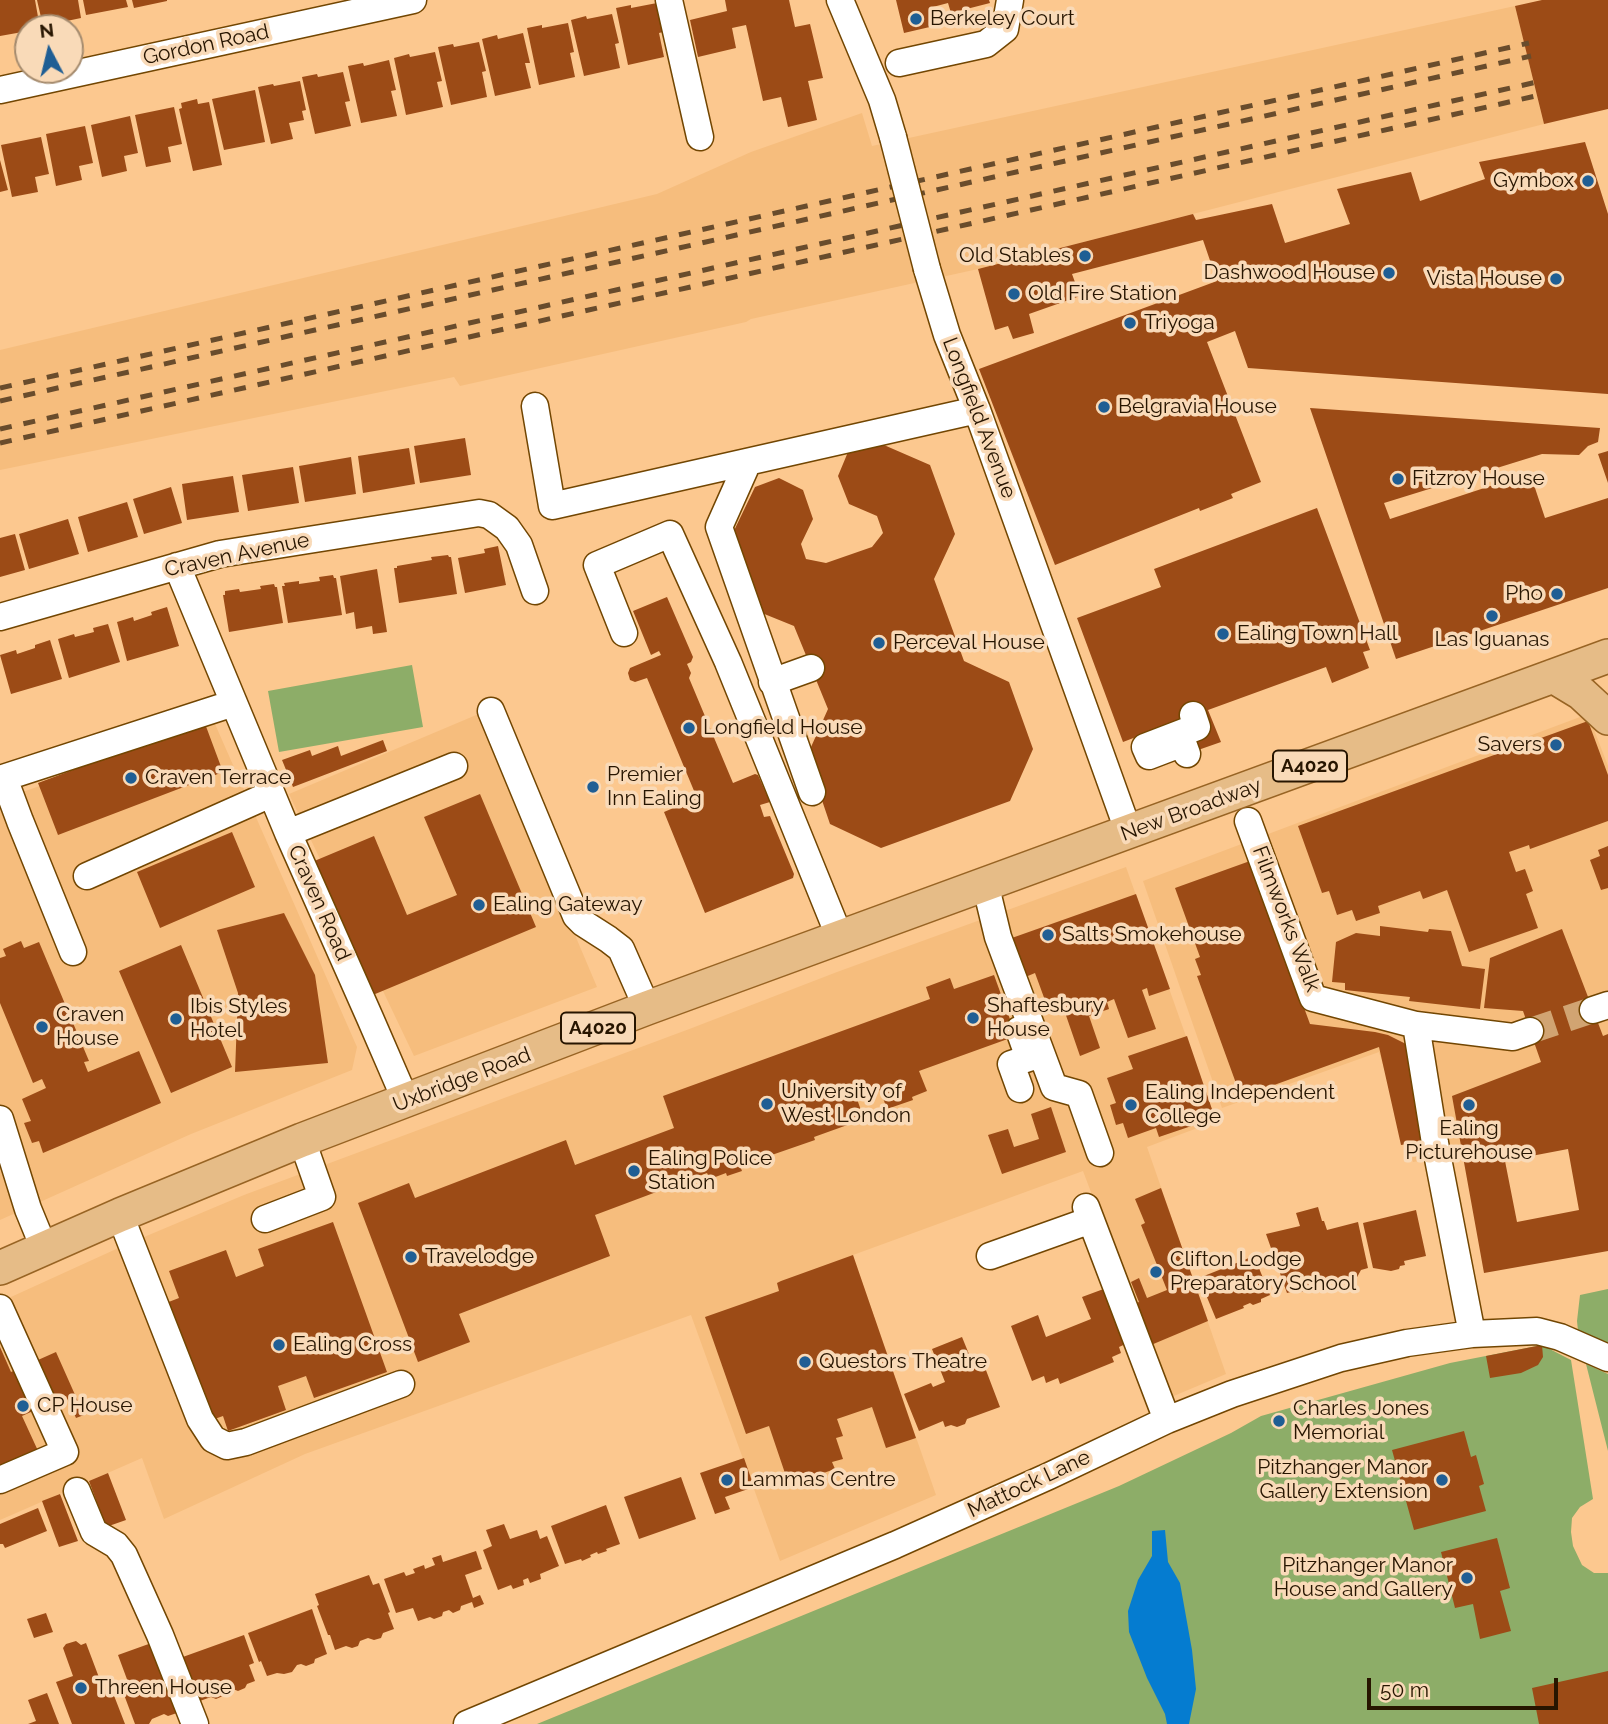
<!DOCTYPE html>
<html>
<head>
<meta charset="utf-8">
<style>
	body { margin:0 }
	#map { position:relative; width:1608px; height:1724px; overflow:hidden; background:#fcc88f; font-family:Raleway,sans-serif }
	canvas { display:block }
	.north { position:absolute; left:14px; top:14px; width:70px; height:70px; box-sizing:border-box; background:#f9dab8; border:2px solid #a58b6e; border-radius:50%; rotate:353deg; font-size:19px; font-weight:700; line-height:28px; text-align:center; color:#271500 }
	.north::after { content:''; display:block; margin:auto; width:24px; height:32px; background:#1f5e94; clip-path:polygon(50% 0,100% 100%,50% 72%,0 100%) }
	.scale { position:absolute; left:1367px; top:1678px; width:191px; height:32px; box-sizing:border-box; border:4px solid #271500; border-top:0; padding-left:9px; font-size:21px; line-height:24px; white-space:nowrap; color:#271500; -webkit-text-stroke:5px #f9dab8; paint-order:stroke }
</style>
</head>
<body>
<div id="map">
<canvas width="1608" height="1724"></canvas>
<div class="north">N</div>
<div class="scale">50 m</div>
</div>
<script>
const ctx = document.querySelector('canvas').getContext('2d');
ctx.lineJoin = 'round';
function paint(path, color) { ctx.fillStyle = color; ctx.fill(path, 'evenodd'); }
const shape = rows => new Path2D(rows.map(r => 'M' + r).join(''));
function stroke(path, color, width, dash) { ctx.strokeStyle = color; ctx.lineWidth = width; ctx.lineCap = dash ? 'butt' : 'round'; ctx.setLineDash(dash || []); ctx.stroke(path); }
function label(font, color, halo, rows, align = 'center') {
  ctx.font = font + ' Raleway,sans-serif'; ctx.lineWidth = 7; ctx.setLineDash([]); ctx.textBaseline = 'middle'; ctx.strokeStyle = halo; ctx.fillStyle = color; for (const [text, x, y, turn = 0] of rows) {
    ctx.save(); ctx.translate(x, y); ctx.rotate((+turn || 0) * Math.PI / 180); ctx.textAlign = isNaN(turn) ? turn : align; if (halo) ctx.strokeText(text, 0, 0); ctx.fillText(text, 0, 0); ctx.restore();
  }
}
const built = shape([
	[1515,6,1544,124,978,269,751,319,746,322,460,386,454,377,0,470,0,350,657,194,751,152,862,113,872,146],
	[481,713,597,987,414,1056,289,794],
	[1588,714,1608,766,1608,1128,1413,1162,1379,1052,1222,1108,1143,881],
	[215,724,357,1047,352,1070,191,1134,0,1220,0,800],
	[1126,867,1216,1121,1147,1147,1226,1374,1169,1398,1083,1171,853,1255,936,1495,780,1561,691,1315,305,1454,164,1519,142,1458,0,1520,0,1302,125,1245,244,1195,692,1028,837,972]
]);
const green = shape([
	[412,665,423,727,279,752,268,691],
	[1608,1289,1608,1344,1578,1331,1577,1321,1580,1295],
	[1542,1345,1571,1360,1593,1499,1580,1507,1572,1518,1571,1532,1573,1546,1582,1565,1594,1573,1608,1573,1608,1724,537,1724,1119,1486,1231,1433,1261,1416,1450,1363],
	[1586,1364,1608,1374,1608,1451]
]);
const water = shape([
	[1165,1530,1168,1562,1180,1583,1192,1650,1196,1689,1189,1724,1167,1724,1165,1714,1147,1678,1129,1632,1128,1611,1138,1580,1152,1556,1152,1531]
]);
const building = shape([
	[0,0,35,0,40,28,28,28,28,31,0,36],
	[37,0,78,0,81,18,43,26],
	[83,0,126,0,128,7,86,15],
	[132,0,167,0,167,1,134,8],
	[725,0,789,0,795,27,810,24,823,78,808,81,817,120,788,127,781,97,763,101,746,25,732,28,736,48,698,57,690,20,727,11],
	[896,0,989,0,990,3,951,13,948,3,929,8,934,26,904,33],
	[1542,0,1608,0,1608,109,1544,124,1515,6],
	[657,3,663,32,659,33,664,57,628,65,616,8,631,5,631,8],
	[612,14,619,43,615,44,620,68,584,76,571,20,586,16,587,19],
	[568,23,574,52,570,53,575,77,539,85,527,28,542,25,542,28],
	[523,33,530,63,525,63,531,88,495,96,482,39,497,35,498,39],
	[479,42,486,71,482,72,487,97,451,105,438,47,453,44,454,47],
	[435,52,442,81,437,82,443,107,406,115,394,58,409,54,410,57],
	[389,60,396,90,391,91,397,116,361,123,348,66,363,63,364,66],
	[343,72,350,101,345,102,351,126,315,134,302,77,317,74,318,77],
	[300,81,306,110,302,111,304,120,289,123,293,139,271,144,258,87,273,84,274,86],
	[255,90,265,142,224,150,212,99],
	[197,99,198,104,209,102,222,165,193,171,179,109,182,108,181,103],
	[174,107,182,144,168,147,171,162,146,167,135,115],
	[130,116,138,153,124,156,127,171,102,177,91,125],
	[85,126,93,163,79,166,82,180,56,186,46,134],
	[41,137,49,174,35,177,38,192,12,197,1,145],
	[1585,142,1608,214,1608,394,1248,368,1235,331,1207,342,1261,482,1231,494,1233,498,1200,511,1199,508,1055,565,979,369,1217,281,1203,240,1072,274,1080,296,1029,314,1034,333,1013,339,1008,326,995,330,978,269,1193,214,1196,220,1272,204,1285,243,1350,224,1337,189,1411,172,1420,201,1485,179,1479,162],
	[0,160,8,190,0,192],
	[1310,408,1600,428,1598,442,1588,446,1579,455,1542,454,1384,503,1390,519,1530,473,1545,518,1608,498,1608,588,1396,659],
	[465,438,471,475,420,483,414,446],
	[877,442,930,465,955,534,934,579,964,661,1009,682,1033,749,1010,801,881,848,830,824,807,756,828,709,794,626,752,609,729,541,755,487,779,478,803,490,813,519,801,544,806,559,826,563,872,547,883,533,877,516,849,504,838,476,848,452],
	[409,448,415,484,363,493,358,456],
	[1608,451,1608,483,1598,454],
	[351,457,356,494,305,502,299,466],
	[293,467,299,503,248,511,242,475],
	[233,476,239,512,187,520,182,484],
	[171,487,182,523,144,534,133,499],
	[127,502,138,537,88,552,78,517],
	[1317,508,1370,650,1363,652,1369,668,1332,683,1326,667,1208,710,1221,742,1181,756,1170,724,1123,742,1077,618,1161,587,1154,569],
	[68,519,79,554,29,569,19,534],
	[15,534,25,570,0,577,0,538],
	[498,546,506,585,465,593,458,558,485,553,484,549],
	[448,555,449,557,451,557,457,594,399,603,394,568,397,568,397,566,432,560,431,557],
	[377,569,387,632,373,634,372,626,356,629,354,612,346,614,340,576],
	[333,575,334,578,336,578,342,615,288,623,282,586,285,586,284,583,299,581,299,584,320,581,319,577],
	[274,584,275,587,277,587,283,623,229,632,223,595,225,595,225,591,239,589,240,592,261,589,260,586],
	[667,597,693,657,691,662,687,664,691,673,689,678,733,783,755,774,758,775,770,802,760,805,764,817,770,816,794,874,793,878,705,913,664,812,697,798,647,678,635,682,630,680,628,673,630,668,661,655,659,651,651,655,633,611],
	[167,607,179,646,127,661,117,622,133,617,134,621,152,615,151,612],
	[108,624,120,662,69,678,58,639,74,634,75,637,94,632,93,628],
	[50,640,62,679,11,694,0,655,16,650,17,654,35,648,35,645],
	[204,721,223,772,58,835,38,783],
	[1588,721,1608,775,1608,821,1530,849,1529,845,1509,852,1516,872,1525,869,1533,891,1526,894,1538,928,1469,952,1447,890,1423,899,1420,891,1378,906,1380,913,1356,921,1352,910,1337,915,1329,891,1322,893,1298,826],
	[383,740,387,751,293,787,282,760,310,750,312,756,338,746,341,756],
	[480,794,536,927,368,997,312,862,374,836,407,915,457,895,424,817],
	[232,832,255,887,160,928,137,872],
	[1608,846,1608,888,1601,890,1590,860,1600,856,1598,850],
	[1250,861,1310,1024,1375,1032,1388,1035,1408,1045,1425,1141,1401,1145,1379,1047,1241,1097,1197,976,1201,975,1195,959,1200,957,1175,888],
	[1136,894,1170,989,1149,996,1147,988,1142,990,1156,1029,1128,1038,1114,999,1107,1002,1109,1009,1089,1016,1100,1048,1080,1056,1060,998,1046,1003,1035,973,1023,978,1009,939],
	[284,913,315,975,328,1063,235,1072,238,993,217,930],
	[1380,926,1428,932,1429,929,1451,931,1462,966,1485,969,1480,1009,1409,1001,1410,997,1345,990,1345,983,1332,982,1336,942,1356,933,1380,936],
	[1562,929,1603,1036,1608,1034,1608,1251,1484,1273,1452,1096,1541,1062,1523,1011,1484,1008,1490,958],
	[1568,1149,1579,1210,1517,1222,1505,1161],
	[21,941,24,948,39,942,89,1061,84,1062,88,1072,139,1051,161,1103,43,1153,39,1141,32,1143,24,1123,31,1121,22,1099,46,1088,42,1079,33,1083,0,1003,0,958,6,956,3,949],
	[181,945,232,1067,171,1093,119,971],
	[994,975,1016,1036,919,1071,927,1091,912,1097,913,1100,887,1109,880,1090,857,1099,864,1119,814,1137,815,1140,740,1166,742,1171,727,1176,726,1173,710,1179,707,1173,595,1215,610,1256,459,1314,470,1342,418,1362,358,1203,409,1183,415,1198,566,1140,575,1165,674,1128,663,1096,930,999,926,987,950,978,954,989],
	[1187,1036,1215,1118,1159,1137,1156,1128,1128,1138,1123,1123,1116,1125,1110,1105,1116,1103,1107,1078,1133,1069,1128,1056],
	[1051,1107,1066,1152,1002,1174,988,1135,1008,1129,1014,1147,1039,1139,1031,1114],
	[1161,1188,1208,1321,1151,1345,1134,1304,1139,1302,1131,1282,1139,1278,1147,1298,1167,1290,1141,1225,1145,1223,1135,1199],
	[1318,1207,1322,1221,1324,1221,1327,1230,1358,1222,1368,1268,1361,1270,1356,1279,1348,1281,1343,1279,1312,1287,1310,1290,1301,1292,1298,1290,1287,1293,1266,1234,1300,1226,1296,1213],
	[1416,1210,1426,1256,1404,1261,1405,1265,1400,1266,1399,1269,1391,1271,1373,1268,1363,1223],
	[333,1222,387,1372,314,1398,306,1376,278,1386,286,1410,228,1431,223,1416,209,1421,166,1303,179,1298,169,1271,226,1250,236,1277,264,1266,258,1249],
	[853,1255,916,1438,886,1448,872,1407,837,1419,843,1436,836,1438,843,1459,832,1462,835,1469,789,1485,769,1426,746,1434,705,1317,779,1291,777,1283,781,1281],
	[1254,1256,1270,1295,1261,1299,1261,1302,1253,1305,1250,1303,1243,1306,1244,1308,1216,1319,1199,1278],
	[1109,1287,1130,1342,1119,1347,1121,1353,1112,1357,1114,1362,1060,1384,1058,1378,1046,1383,1044,1376,1032,1381,1011,1326,1038,1315,1046,1337,1091,1319,1082,1297],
	[962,1337,975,1369,984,1365,1000,1407,967,1419,965,1424,957,1427,951,1425,945,1427,943,1421,919,1431,904,1394,931,1383,933,1387,945,1382,932,1349],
	[1542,1345,1543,1357,1538,1365,1521,1373,1490,1378,1486,1356],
	[0,1347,11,1372,56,1352,84,1415,76,1418,66,1396,22,1416,39,1453,0,1470],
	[1464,1431,1471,1457,1476,1455,1484,1484,1479,1486,1486,1511,1414,1530,1392,1450],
	[744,1458,754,1487,725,1497,730,1509,715,1514,700,1473],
	[108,1473,126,1520,106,1527,89,1481],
	[681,1477,696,1519,639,1539,624,1497],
	[60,1494,78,1541,59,1547,42,1501],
	[606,1505,620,1544,606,1549,607,1551,598,1554,597,1552,590,1555,591,1557,582,1561,581,1559,565,1564,551,1526],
	[38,1508,47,1531,5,1548,3,1544,0,1544,0,1524],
	[504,1524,510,1539,537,1530,540,1539,547,1536,559,1566,540,1574,541,1579,530,1583,528,1578,523,1580,524,1585,513,1589,511,1585,498,1590,483,1550,492,1546,486,1530],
	[1497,1538,1510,1588,1500,1591,1511,1631,1480,1639,1473,1604,1455,1608,1441,1552],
	[476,1551,482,1569,465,1575,473,1598,480,1595,484,1604,474,1608,472,1602,461,1606,460,1610,453,1613,449,1610,443,1612,442,1616,434,1619,430,1617,418,1621,413,1608,396,1613,384,1579,404,1572,406,1576,415,1573,413,1569,424,1565,425,1569,435,1565,432,1558,441,1555,443,1562],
	[369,1575,373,1585,379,1583,390,1612,388,1613,394,1629,383,1633,381,1638,374,1640,368,1638,360,1641,358,1646,352,1648,346,1646,335,1650,330,1635,328,1635,317,1606,319,1605,315,1594],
	[312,1609,327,1654,315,1659,314,1663,306,1666,301,1664,297,1665,292,1672,284,1674,277,1673,267,1676,261,1661,259,1662,248,1633],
	[46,1613,53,1632,34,1638,27,1619],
	[244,1635,254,1663,249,1665,255,1681,247,1684,245,1688,238,1691,233,1689,228,1691,225,1692,223,1696,216,1699,211,1697,197,1702,180,1658],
	[76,1641,81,1645,86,1643,106,1696,113,1693,125,1724,72,1724,56,1682,73,1676,63,1648,66,1644],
	[157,1641,177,1713,168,1716,164,1714,152,1719,149,1724,135,1724,120,1684,128,1682,118,1655],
	[1608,1671,1608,1724,1539,1724,1532,1688],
	[47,1693,59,1724,28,1724,36,1721,28,1700]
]);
const minorTunnel = shape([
	[1530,1031,1593,1010]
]);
const minor = shape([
	[669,0,700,137],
	[840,0,882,100,893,137],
	[899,63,986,44,1005,29,1010,0],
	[0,90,413,0],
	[927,269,947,335,977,410,1129,833],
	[535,406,552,506,977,410],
	[748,462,719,527,812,792],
	[177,566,288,833,370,1018,406,1101],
	[0,617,220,554,479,513,489,515,507,528,519,545,535,591],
	[624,633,597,565,670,534,728,662,840,938],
	[772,682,811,668],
	[491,711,576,916,583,923,608,939,621,949,647,1008],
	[1187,754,1183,743,1149,756,1145,747,1197,727,1193,715],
	[4,778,20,821,73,952],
	[0,779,234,703],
	[1248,821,1313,998,1416,1025,1435,1143,1472,1334],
	[288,833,454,766],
	[87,876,271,794],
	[985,883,998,937,1054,1087,1079,1094,1100,1153],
	[1593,1010,1608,1005],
	[1416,1025,1513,1037,1530,1031],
	[1019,1030,1029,1058,1011,1064,1020,1089],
	[0,1119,28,1209,44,1248],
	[1086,1207,1167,1420],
	[120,1215,200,1419,213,1439,227,1446,246,1442,401,1384],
	[265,1219,322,1197,302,1140],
	[990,1256,1091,1220],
	[0,1308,65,1452,0,1480],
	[77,1491,94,1532,116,1545,124,1555,160,1635,195,1724],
	[467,1724,895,1545,1049,1476,1167,1420,1232,1394,1341,1358,1407,1343,1472,1334,1537,1331,1560,1337,1608,1358]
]);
const major = shape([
	[1553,676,1581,693,1608,718],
	[0,1268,120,1215,302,1140,647,1008,1608,656]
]);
const rail = shape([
	[0,388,1529,43],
	[0,401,1531,56],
	[0,429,1537,82],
	[0,443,1540,95]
]);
const minorBridge = shape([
	[893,137,927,269]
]);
const markers = [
	[916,19,7,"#1f5e94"],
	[1588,181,7,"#1f5e94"],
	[1085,256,7,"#1f5e94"],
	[1389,273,7,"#1f5e94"],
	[1556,279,7,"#1f5e94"],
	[1014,294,7,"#1f5e94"],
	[1130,323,7,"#1f5e94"],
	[1104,407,7,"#1f5e94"],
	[1398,479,7,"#1f5e94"],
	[1557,594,7,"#1f5e94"],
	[1492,616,7,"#1f5e94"],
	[1223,634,7,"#1f5e94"],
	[879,643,7,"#1f5e94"],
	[689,728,7,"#1f5e94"],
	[1556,745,7,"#1f5e94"],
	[131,778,7,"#1f5e94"],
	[593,787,7,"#1f5e94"],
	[479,905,7,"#1f5e94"],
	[1048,935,7,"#1f5e94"],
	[973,1018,7,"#1f5e94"],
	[176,1019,7,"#1f5e94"],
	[42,1027,7,"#1f5e94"],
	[767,1104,7,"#1f5e94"],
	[1131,1105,7,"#1f5e94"],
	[1469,1105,7,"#1f5e94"],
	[634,1171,7,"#1f5e94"],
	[411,1257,7,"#1f5e94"],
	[1156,1272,7,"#1f5e94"],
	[279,1345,7,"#1f5e94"],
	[805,1362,7,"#1f5e94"],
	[23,1406,7,"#1f5e94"],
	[1279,1421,7,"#1f5e94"],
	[727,1480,7,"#1f5e94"],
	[1442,1480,7,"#1f5e94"],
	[1467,1578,7,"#1f5e94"],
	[81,1688,7,"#1f5e94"]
];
const shields = [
	[1310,766,74],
	[598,1028,74]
];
const shieldNames = [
	["A4020",1310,766],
	["A4020",598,1028]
];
const poiNames = [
	["Berkeley Court",930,19],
	["Gymbox",1574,181,"right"],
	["Old Stables",1071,256,"right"],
	["Dashwood House",1375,273,"right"],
	["Vista House",1542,279,"right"],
	["Old Fire Station",1028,294],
	["Triyoga",1144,323],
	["Belgravia House",1118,407],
	["Fitzroy House",1412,479],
	["Pho",1543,594,"right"],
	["Ealing Town Hall",1237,634],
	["Las Iguanas",1492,640,"center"],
	["Perceval House",893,643],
	["Longfield House",703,728],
	["Savers",1542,745,"right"],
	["Premier",607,775],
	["Inn Ealing",607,799],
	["Craven Terrace",145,778],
	["Ealing Gateway",493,905],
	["Salts Smokehouse",1062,935],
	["Shaftesbury",987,1006],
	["House",987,1030],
	["Ibis Styles",190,1007],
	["Hotel",190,1031],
	["Craven",56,1015],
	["House",56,1039],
	["University of",781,1092],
	["West London",781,1116],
	["Ealing Independent",1145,1093],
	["College",1145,1117],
	["Ealing",1469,1129,"center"],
	["Picturehouse",1469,1153,"center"],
	["Ealing Police",648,1159],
	["Station",648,1183],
	["Travelodge",425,1257],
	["Clifton Lodge",1170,1260],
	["Preparatory School",1170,1284],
	["Ealing Cross",293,1345],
	["Questors Theatre",819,1362],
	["CP House",37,1406],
	["Charles Jones",1293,1409],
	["Memorial",1293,1433],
	["Pitzhanger Manor",1428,1468,"right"],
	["Gallery Extension",1428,1492,"right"],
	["Lammas Centre",741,1480],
	["Pitzhanger Manor",1453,1566,"right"],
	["House and Gallery",1453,1590,"right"],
	["Threen House",95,1688]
];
const streetNames = [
	["Gordon Road",206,45,-12],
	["Longfield Avenue",979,418,69],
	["Craven Avenue",237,555,-12],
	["New Broadway",1191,810,-20],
	["Craven Road",319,903,66],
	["Filmworks Walk",1286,919,69],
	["Uxbridge Road",462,1080,-21],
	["Mattock Lane",1029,1484,-25]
];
paint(built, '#f6bd7d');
paint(green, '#8dad68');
paint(water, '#057cd0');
paint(building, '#9c4b16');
stroke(minorTunnel, '#d1a472', 26, [26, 13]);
stroke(minor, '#724602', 29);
stroke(major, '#986424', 36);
stroke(minor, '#fff', 26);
stroke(major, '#e6bc87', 33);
stroke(rail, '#694c2c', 5, [12, 12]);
stroke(minorBridge, '#724602', 29, []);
stroke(minorBridge, '#fff', 26);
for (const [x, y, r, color] of markers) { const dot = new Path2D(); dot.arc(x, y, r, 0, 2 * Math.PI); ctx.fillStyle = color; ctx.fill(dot); stroke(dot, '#f9dab8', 2.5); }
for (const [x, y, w] of shields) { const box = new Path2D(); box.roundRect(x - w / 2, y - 15.5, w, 31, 5); ctx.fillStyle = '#f9dab8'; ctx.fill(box); stroke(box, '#271500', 2); }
label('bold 19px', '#271500', null, shieldNames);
label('21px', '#271500', '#f9dab8', poiNames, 'left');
label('21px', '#271500', '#f9dab8', streetNames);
</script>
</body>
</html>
